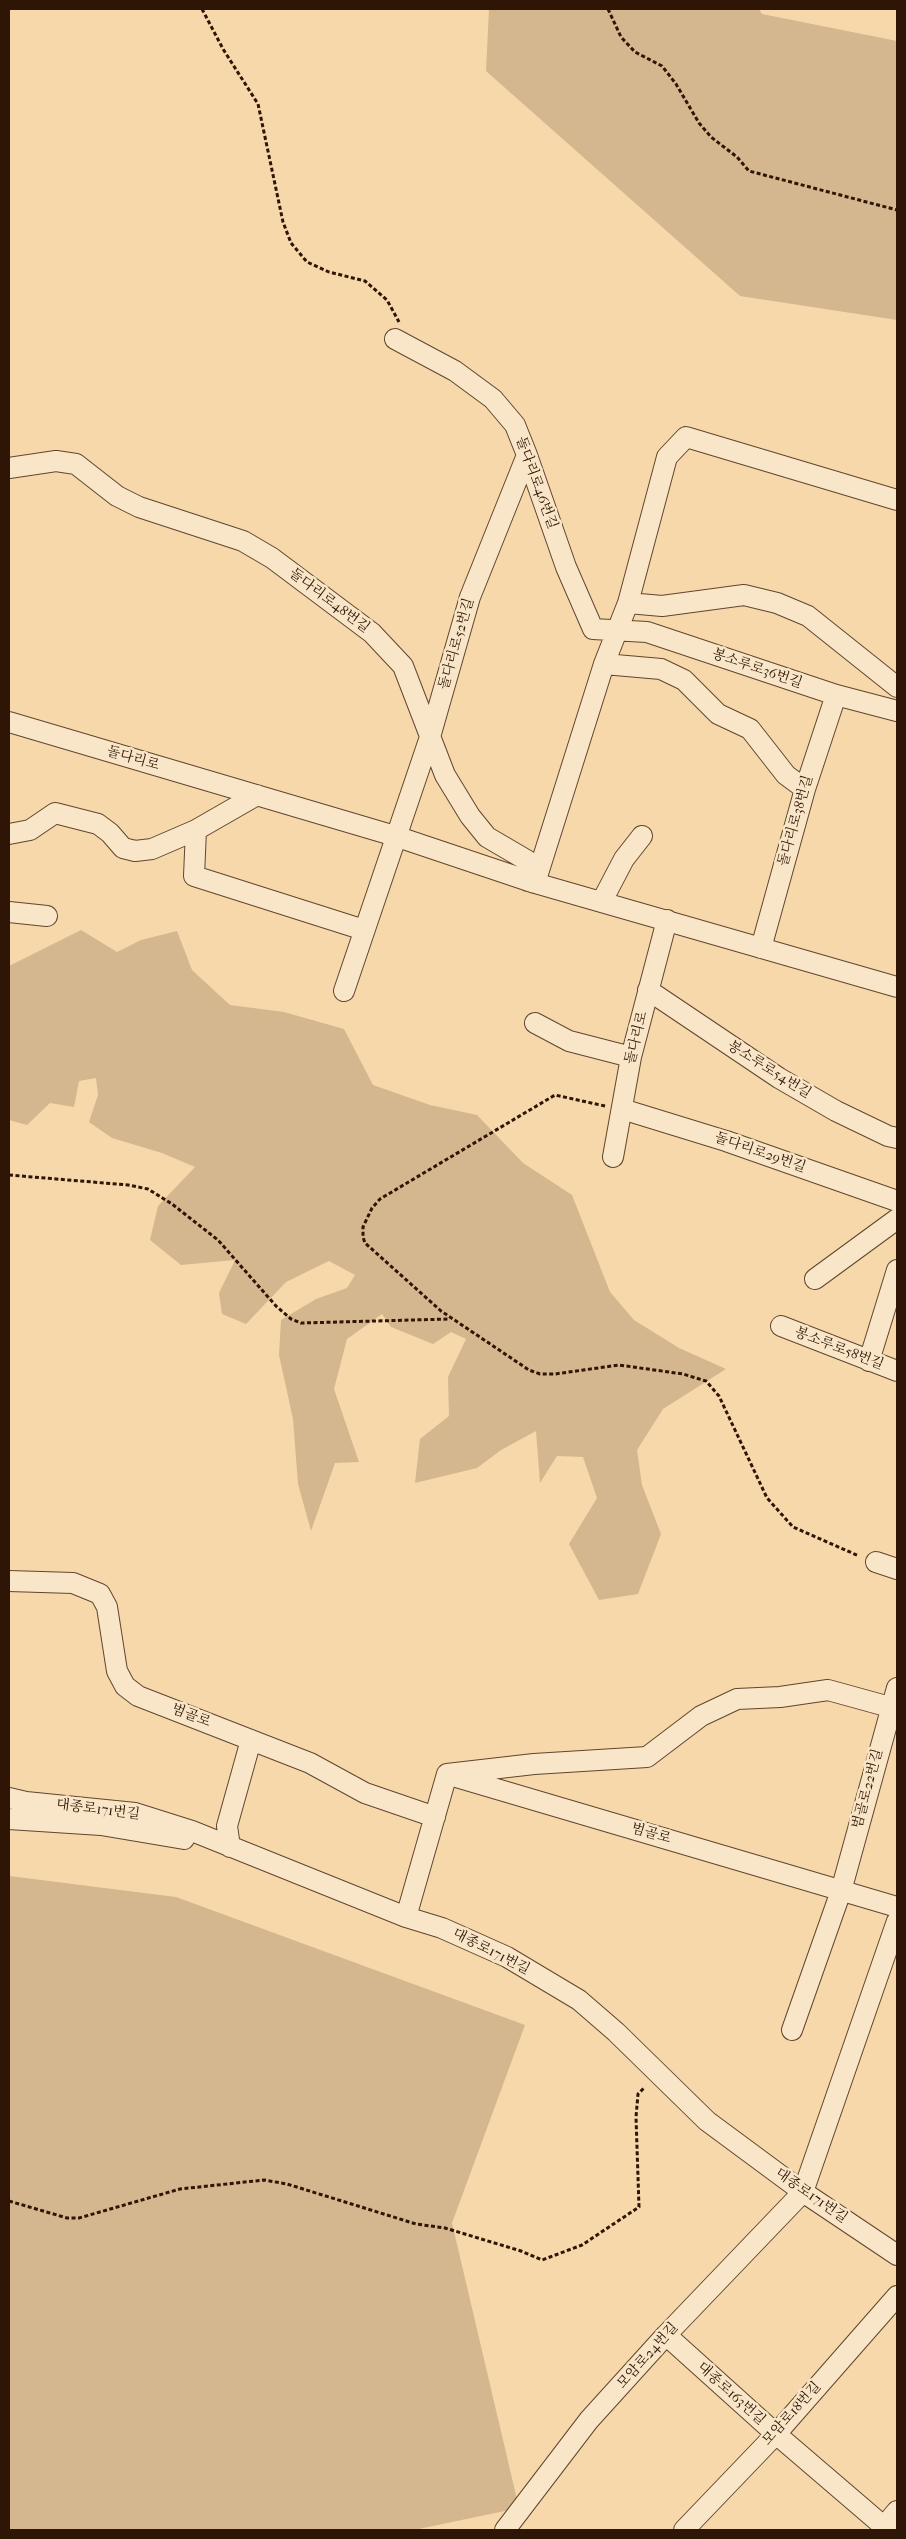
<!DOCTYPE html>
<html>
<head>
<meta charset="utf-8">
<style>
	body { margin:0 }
	#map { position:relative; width:906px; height:2539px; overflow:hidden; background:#f6d8aa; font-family:"IM FELL French Canon",serif }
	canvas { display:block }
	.frame { position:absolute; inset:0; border:10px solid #2e1505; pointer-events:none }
</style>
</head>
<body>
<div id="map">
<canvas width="906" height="2539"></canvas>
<div class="frame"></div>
</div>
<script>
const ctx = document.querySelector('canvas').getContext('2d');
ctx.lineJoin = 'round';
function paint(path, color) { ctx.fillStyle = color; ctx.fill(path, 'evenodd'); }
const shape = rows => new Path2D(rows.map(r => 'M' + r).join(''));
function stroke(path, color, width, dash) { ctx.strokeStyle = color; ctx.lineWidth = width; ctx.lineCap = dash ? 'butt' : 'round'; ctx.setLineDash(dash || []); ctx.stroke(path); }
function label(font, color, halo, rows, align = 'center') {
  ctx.font = font + ' "IM FELL French Canon","Noto Serif KR",serif'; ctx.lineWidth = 5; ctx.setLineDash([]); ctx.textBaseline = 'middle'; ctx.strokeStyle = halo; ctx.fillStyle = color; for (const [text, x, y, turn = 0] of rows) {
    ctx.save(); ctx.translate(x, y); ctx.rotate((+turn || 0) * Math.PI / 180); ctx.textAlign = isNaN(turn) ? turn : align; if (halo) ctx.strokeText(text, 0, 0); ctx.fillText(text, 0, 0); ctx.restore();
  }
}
const green = shape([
	[489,9,759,9,762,14,897,41,897,320,740,296,486,71],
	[81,930,117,952,141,940,177,931,192,970,230,1005,284,1012,344,1029,373,1085,430,1105,477,1115,523,1163,572,1195,610,1292,634,1320,679,1348,726,1369,663,1409,637,1450,642,1485,661,1534,638,1594,599,1600,569,1544,597,1498,583,1457,557,1456,540,1483,536,1431,501,1450,477,1468,415,1483,420,1439,449,1416,448,1377,466,1339,451,1332,433,1344,391,1327,382,1314,347,1339,334,1389,359,1462,335,1463,311,1531,298,1484,293,1419,279,1355,281,1320,316,1299,347,1288,355,1275,329,1261,286,1282,246,1324,222,1314,219,1293,235,1260,181,1265,150,1240,158,1206,195,1167,162,1153,112,1138,89,1122,98,1095,96,1078,79,1081,74,1107,50,1103,27,1125,9,1120,9,966],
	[9,1876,176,1897,525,2025,452,2223,519,2508,414,2530,9,2530]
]);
const path = shape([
	[202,9,223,49,258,104,283,222,291,243,307,262,329,272,365,281,387,300,399,322],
	[608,9,621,37,635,52,662,66,676,84,699,123,711,137,737,157,749,171,897,210],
	[605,1106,555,1095,380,1199,372,1208,363,1227,363,1237,365,1243,441,1311,529,1370,540,1374,555,1374,619,1365,683,1374,706,1381,719,1396,767,1498,793,1527,859,1556],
	[9,1175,128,1185,148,1189,172,1204,218,1240,276,1306,291,1319,301,1323,450,1319],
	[9,2201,67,2218,79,2218,180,2189,264,2180,287,2184,416,2224,445,2228,521,2251,542,2260,582,2245,639,2207,636,2117,638,2094,645,2087]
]);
const minor = shape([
	[395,339,455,371,493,399,515,425,527,455,566,567,593,629,647,632,836,695,897,711],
	[9,468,56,461,76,464,117,496,139,507,243,541,272,558,372,633,403,666,445,775,470,816,487,837,528,861,528,881],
	[628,603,662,606,744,595,777,603,808,616,897,687],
	[604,664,661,669,684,680,718,714,750,729,786,775,805,789],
	[9,722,395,836,535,883,897,987],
	[196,830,194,876,364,930],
	[9,834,30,830,55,813,98,824,110,833,123,848,135,851,152,849,196,830,257,795],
	[535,883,604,664,628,603,667,457,686,437,897,500],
	[602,901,624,859,642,836],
	[9,912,47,916],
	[761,948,805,789,836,695],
	[648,990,779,1078,836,1111,888,1136,897,1138],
	[344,991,430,737,470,597,527,455],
	[535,1023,569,1041,631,1057],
	[622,1109,726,1141,897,1201],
	[613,1157,631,1057,667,920],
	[815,1279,897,1219],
	[781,1326,897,1371],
	[869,1361,897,1270],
	[876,1562,897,1569],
	[9,1581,73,1583,100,1594,107,1607,117,1671,125,1686,138,1696,310,1763,365,1793,435,1817],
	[447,1774,534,1764,647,1757,701,1716,737,1699,780,1697,828,1690,897,1709],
	[456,1777,897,1907],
	[9,1798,26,1802,135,1813,192,1831,406,1917,442,1928,507,1957,579,2000,616,2032,707,2121,803,2192,897,2255],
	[9,1819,101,1825,184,1839],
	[230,1847,227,1826,251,1740],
	[406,1917,447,1774],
	[792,2030,841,1891,897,1688],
	[666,2335,776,2434,888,2530],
	[505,2530,589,2420,666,2335,803,2192,897,1921],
	[684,2530,776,2434,897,2296],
	[881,2530,897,2511]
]);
const streetNames = [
	["돌다리로46번길",536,483,70],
	["돌다리로48번길",329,601,37],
	["돌다리로52번길",457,644,-74],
	["봉소루로36번길",757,669,19],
	["돌다리로",133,759,16],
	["돌다리로38번길",796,821,-74],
	["돌다리로",637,1038,-76],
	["봉소루로54번길",769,1070,32],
	["돌다리로29번길",760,1153,19],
	["봉소루로58번길",839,1349,21],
	["범골로",191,1716,21],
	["범골로22번길",868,1789,-75],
	["대종로171번길",98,1810,7],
	["범골로",651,1834,16],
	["대종로171번길",491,1952,27],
	["대종로171번길",811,2196,35],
	["모암로24번길",648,2356,-48],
	["대종로163번길",731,2394,42],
	["모암로18번길",792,2414,-48]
];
paint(green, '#d4b78e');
stroke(minor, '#60462e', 22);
stroke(path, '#2e1505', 3, [4, 2.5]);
stroke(minor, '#f9e6c8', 20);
label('14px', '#2e1505', '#f9e6c8', streetNames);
</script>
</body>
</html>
